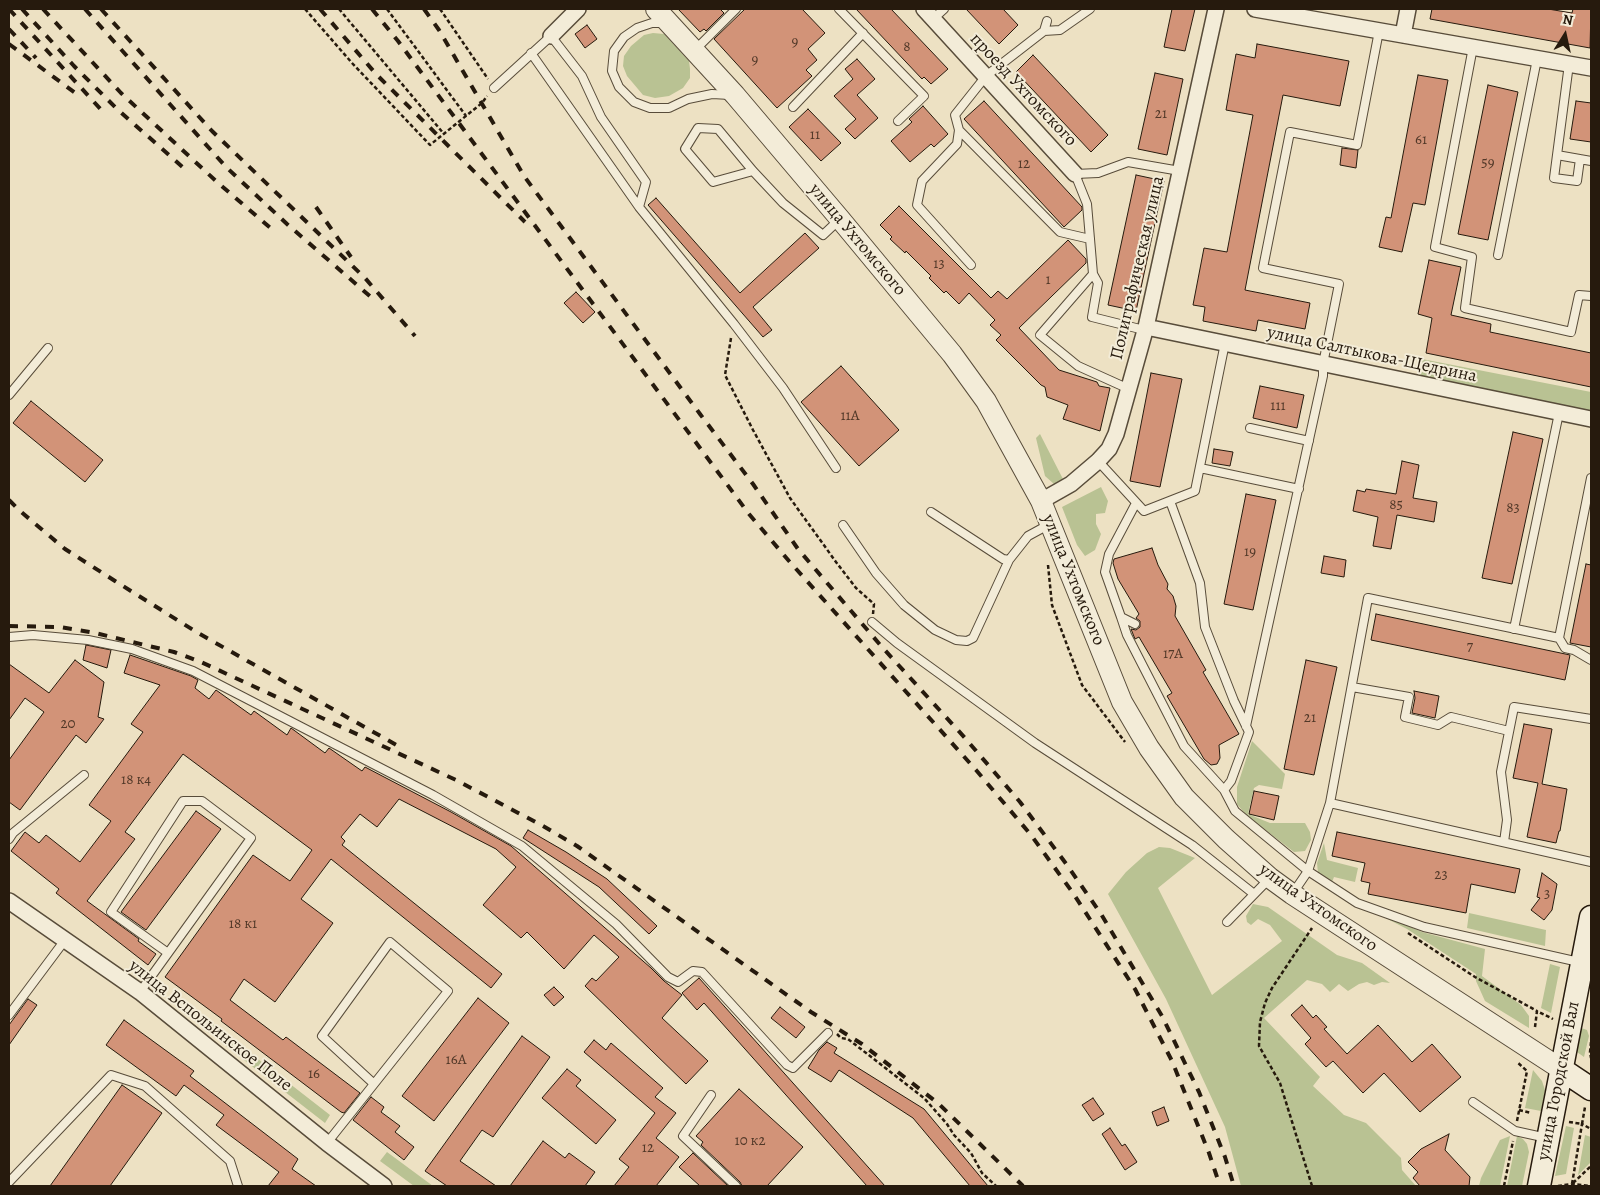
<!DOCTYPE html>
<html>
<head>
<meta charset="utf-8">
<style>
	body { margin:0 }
	#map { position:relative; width:1600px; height:1195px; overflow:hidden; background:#ede1c3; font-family:Alegreya,serif }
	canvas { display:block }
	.frame { position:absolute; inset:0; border:10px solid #261a0d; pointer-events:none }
	.north { position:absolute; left:1540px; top:10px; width:50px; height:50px; -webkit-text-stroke:4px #f3ecd8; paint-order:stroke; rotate:10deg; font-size:14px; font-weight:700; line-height:20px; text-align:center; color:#261a0d }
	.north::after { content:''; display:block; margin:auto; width:18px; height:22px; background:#261a0d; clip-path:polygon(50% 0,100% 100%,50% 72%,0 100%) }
</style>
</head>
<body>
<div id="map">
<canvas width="1600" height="1195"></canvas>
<div class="frame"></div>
<div class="north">N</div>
</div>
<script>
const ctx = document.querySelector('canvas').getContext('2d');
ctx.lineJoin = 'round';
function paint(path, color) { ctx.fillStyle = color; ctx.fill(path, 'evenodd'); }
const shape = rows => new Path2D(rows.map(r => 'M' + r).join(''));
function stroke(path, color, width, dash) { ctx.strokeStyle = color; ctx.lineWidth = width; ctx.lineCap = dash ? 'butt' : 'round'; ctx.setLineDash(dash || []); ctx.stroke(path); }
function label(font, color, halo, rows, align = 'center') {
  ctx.font = font + ' Alegreya,serif'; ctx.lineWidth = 4; ctx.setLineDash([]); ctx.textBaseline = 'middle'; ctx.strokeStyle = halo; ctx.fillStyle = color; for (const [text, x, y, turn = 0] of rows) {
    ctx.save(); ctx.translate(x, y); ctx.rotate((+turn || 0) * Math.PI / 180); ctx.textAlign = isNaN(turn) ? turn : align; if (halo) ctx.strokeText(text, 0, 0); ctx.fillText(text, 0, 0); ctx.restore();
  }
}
const green = shape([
	[653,33,664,34,689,61,690,69,690,78,683,88,669,96,655,98,643,95,627,76,623,66,624,56,631,46,644,35],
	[1422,359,1591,392,1591,411,1418,378],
	[1040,434,1065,483,1054,484,1045,476,1036,438],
	[1101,487,1108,501,1105,513,1096,514,1096,524,1101,534,1095,550,1085,556,1077,545,1062,507],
	[1252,741,1285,774,1282,789,1259,785,1254,788,1248,814,1270,823,1305,823,1310,832,1311,840,1305,851,1294,852,1246,815,1237,804,1237,787],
	[1324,843,1327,860,1358,868,1355,882,1334,877,1332,882,1318,873,1317,863],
	[1159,847,1170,848,1195,858,1158,888,1212,995,1282,941,1270,925,1258,919,1251,925,1247,922,1246,916,1253,904,1268,907,1337,955,1362,963,1390,983,1382,982,1374,985,1367,982,1359,984,1348,991,1339,984,1330,992,1322,984,1307,980,1264,1018,1320,1077,1313,1086,1344,1115,1366,1123,1401,1158,1402,1170,1416,1186,1241,1186,1225,1127,1166,999,1108,894,1126,872,1147,853],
	[1364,907,1422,932,1485,949,1482,976,1521,1005,1529,1016,1529,1028,1485,1001,1476,981,1476,974,1407,929],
	[1469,913,1546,930,1545,946,1467,928],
	[1550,964,1560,967,1551,1013,1541,1008],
	[213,1024,330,1115,325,1123,208,1032],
	[1581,1028,1587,1030,1589,1036,1584,1057,1577,1052],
	[1533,1070,1542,1081,1545,1090,1541,1111,1525,1108],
	[1566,1126,1574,1128,1566,1174,1555,1176],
	[1585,1135,1591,1137,1591,1162,1578,1175],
	[1510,1136,1500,1186,1479,1186,1481,1178,1500,1140],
	[1517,1136,1523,1139,1527,1144,1529,1152,1522,1186,1507,1186],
	[387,1152,433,1186,414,1186,380,1161]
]);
const building = shape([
	[678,9,720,9,724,13,706,31,704,29,700,32,678,9],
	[745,9,802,9,825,33,808,49,817,60,806,70,812,76,777,108,714,39,745,9],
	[856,9,891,9,948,69,931,84,924,77,922,79,856,9],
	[966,9,1003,9,1018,25,999,44,966,9],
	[1172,9,1195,9,1185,51,1164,47,1172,9],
	[1432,9,1548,9,1572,13,1573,9,1591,9,1590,48,1430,19,1432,9],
	[587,25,597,39,585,48,575,34,587,25],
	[1257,44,1349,61,1340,106,1283,95,1245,290,1310,303,1305,329,1258,320,1256,331,1203,321,1205,307,1193,305,1204,248,1227,252,1253,115,1226,110,1236,54,1255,58,1257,44],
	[1033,55,1108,135,1091,152,1016,72,1033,55],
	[857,59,875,79,857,95,878,118,855,139,845,129,856,119,834,96,853,79,845,69,857,59],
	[1155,73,1183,79,1167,155,1138,149,1155,73],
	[1418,75,1448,80,1425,205,1413,203,1402,252,1379,247,1386,217,1391,218,1418,75],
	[1488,85,1518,92,1488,240,1458,234,1488,85],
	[984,101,1082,207,1082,210,1064,227,964,119,984,101],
	[1576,101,1591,103,1591,142,1570,139,1576,101],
	[923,106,948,134,934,147,931,144,910,162,891,141,912,122,909,119,923,106],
	[808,109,841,143,821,161,789,127,808,109],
	[1342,148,1358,150,1356,168,1340,165,1342,148],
	[1136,175,1164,181,1136,311,1108,305,1136,175],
	[656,198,740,293,805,233,819,248,753,307,772,330,763,337,648,205,656,198],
	[899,206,991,298,998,291,1007,299,1068,240,1086,259,1086,263,1019,328,1059,370,1097,382,1099,386,1110,388,1100,431,1063,419,1068,405,1047,397,1045,387,1041,385,996,340,1001,335,990,325,995,320,969,293,959,304,946,291,944,293,929,278,931,276,906,251,905,253,890,239,892,237,880,225,899,206],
	[1429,260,1461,267,1451,315,1491,324,1490,332,1591,353,1591,387,1426,353,1432,318,1418,314,1429,260],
	[576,292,595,312,583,323,564,303,576,292],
	[841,366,899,430,859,466,801,402,841,366],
	[1151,373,1182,379,1160,487,1130,481,1151,373],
	[1260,386,1304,395,1297,428,1253,418,1260,386],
	[31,401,103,460,85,482,13,423,31,401],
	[1513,432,1543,439,1512,584,1482,578,1513,432],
	[1214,449,1233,452,1230,466,1212,463,1214,449],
	[1402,461,1419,465,1413,498,1437,502,1434,522,1397,515,1391,549,1373,546,1378,517,1353,511,1357,490,1365,492,1366,489,1396,494,1402,461],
	[1246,494,1276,500,1253,610,1224,604,1246,494],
	[1152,548,1158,565,1168,584,1167,589,1173,596,1176,606,1175,616,1206,670,1203,672,1239,734,1219,745,1220,758,1217,764,1211,765,1204,759,1167,696,1172,693,1139,637,1135,639,1131,629,1136,630,1140,627,1140,621,1136,618,1139,614,1118,579,1113,563,1114,559,1152,548],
	[1324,556,1346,560,1344,577,1321,573,1324,556],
	[1586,564,1591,565,1591,647,1570,643,1586,564],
	[1376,614,1570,655,1565,680,1371,640,1376,614],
	[86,645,111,650,107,668,83,660,86,645],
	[130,655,191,676,198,680,195,688,209,699,216,690,251,715,254,711,287,735,291,728,325,753,329,748,362,771,365,767,451,812,511,846,651,968,664,981,682,995,662,1018,708,1061,686,1084,585,986,592,978,596,981,619,957,594,935,564,969,527,932,521,938,483,905,516,867,496,849,399,799,377,827,360,814,341,837,345,841,342,845,502,974,491,988,331,859,301,899,333,923,275,1002,244,979,230,1000,283,1040,286,1037,360,1093,344,1113,341,1112,221,1021,222,1019,165,977,253,855,290,881,312,850,183,754,125,832,135,839,87,901,139,939,138,941,156,954,148,965,56,893,59,889,11,851,25,832,39,843,46,835,80,862,111,821,89,805,143,732,131,724,160,685,124,673,130,655],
	[75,660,104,682,98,717,104,719,86,743,76,735,20,810,9,802,9,760,44,712,25,698,9,720,9,664,49,693,75,660],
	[1306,660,1337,667,1314,775,1284,769,1306,660],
	[1414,691,1439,696,1435,718,1412,713,1415,698,1414,691],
	[1524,724,1552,729,1542,784,1567,789,1560,831,1559,831,1556,843,1527,837,1538,783,1513,778,1524,724],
	[1254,791,1279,796,1274,820,1249,814,1254,791],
	[196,811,221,829,146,930,121,912,196,811],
	[528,830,566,852,607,879,657,926,649,934,599,887,523,838,528,830],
	[1337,832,1520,869,1515,893,1471,884,1466,913,1368,894,1370,883,1361,881,1365,863,1332,856,1337,832],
	[1542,873,1557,884,1552,910,1544,920,1531,910,1540,898,1537,897,1542,873],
	[699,978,827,1121,885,1186,867,1186,704,1003,697,1010,682,993,699,978],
	[554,987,564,997,554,1006,544,995,554,987],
	[478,998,509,1023,434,1121,402,1096,478,998],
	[28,999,37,1005,9,1045,9,1025,28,999],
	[1302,1005,1313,1018,1316,1015,1327,1027,1324,1029,1347,1054,1378,1025,1412,1062,1432,1044,1461,1077,1420,1112,1384,1073,1363,1093,1333,1061,1326,1067,1305,1044,1311,1038,1291,1015,1302,1005],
	[780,1007,805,1027,796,1038,771,1018,780,1007],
	[124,1020,194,1071,190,1076,298,1159,292,1169,316,1186,268,1186,279,1172,216,1125,224,1115,184,1085,176,1096,106,1045,124,1020],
	[522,1036,550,1057,493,1137,482,1130,460,1161,496,1186,447,1186,425,1171,522,1036],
	[594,1040,606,1050,611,1043,663,1088,655,1097,676,1113,656,1138,679,1157,656,1186,614,1186,629,1167,619,1159,655,1113,584,1052,594,1040],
	[827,1042,837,1048,834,1053,924,1109,988,1186,970,1186,913,1118,839,1070,831,1082,808,1068,819,1050,827,1042],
	[567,1069,581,1080,576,1086,616,1120,596,1144,542,1098,567,1069],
	[122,1085,162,1113,110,1186,50,1186,122,1085],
	[739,1089,803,1147,767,1186,742,1186,740,1182,701,1145,703,1142,696,1136,739,1089],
	[371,1097,384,1107,381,1112,400,1126,395,1132,414,1147,404,1160,353,1120,371,1097],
	[1093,1098,1104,1114,1093,1121,1082,1105,1093,1098],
	[1164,1107,1169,1121,1157,1126,1152,1112,1164,1107],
	[1110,1128,1122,1146,1125,1144,1137,1162,1125,1170,1102,1134,1110,1128],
	[1449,1134,1445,1150,1470,1177,1469,1186,1420,1186,1413,1178,1418,1172,1408,1162,1421,1149,1449,1134],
	[543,1141,565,1158,569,1153,595,1172,585,1186,510,1186,543,1141],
	[693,1153,728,1186,700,1186,679,1167,693,1153]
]);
const path = shape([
	[305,9,352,63,430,145,482,103,487,96],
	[339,9,444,134],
	[387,9,466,116],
	[440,9,488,79],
	[731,338,725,375,753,430,790,498,836,562,856,588,874,604,873,614],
	[1048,565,1052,605,1082,685,1125,742],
	[1408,933,1475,977,1537,1011],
	[1535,1027,1537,1011,1553,1019],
	[837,1034,841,1038,848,1039,924,1098,947,1124,954,1135,971,1153,982,1173,996,1186],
	[1591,1042,1590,1052,1591,1058],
	[1519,1110,1531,1113],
	[1517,1121,1527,1071,1517,1062],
	[1569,1122,1582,1124,1585,1107],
	[1573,1183,1591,1166],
	[1572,1184,1582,1124,1591,1129],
	[1312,1186,1280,1083,1259,1046,1260,1022,1265,1003,1272,988,1312,928],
	[1504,1186,1513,1141],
	[1558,1186,1572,1184,1591,1186]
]);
const service = shape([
	[839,9,924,96,898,121],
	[933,19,944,9],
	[663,23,652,23,637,28,624,37,614,51,612,71,619,87,634,102,650,108,669,108,688,99,712,94,730,95],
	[1044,31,1047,21],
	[1473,47,1435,247,1472,257,1465,308,1571,332,1579,295,1591,296],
	[695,50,736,9],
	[531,53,639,207],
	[1569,64,1557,155,1591,161],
	[494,88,551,36,582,76,601,117,646,182,639,207,734,324,783,388,836,468],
	[793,107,863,33],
	[959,130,1060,232,1090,239],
	[1557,155,1554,178,1577,181,1580,159],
	[753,171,713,182,685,149,698,128,718,129,753,171,783,203,823,235,839,220],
	[1498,255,1537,59],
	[971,265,917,205,922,181,957,144,959,130,955,115,986,76,1044,31,1060,30,1090,9],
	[1093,274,1040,335,1078,366,1129,389],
	[1144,330,1092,317,1098,283,1093,274,1087,204,1075,174,1098,173,1128,162,1180,171],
	[9,395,48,348],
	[1250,428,1309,441],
	[1098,461,1144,511,1195,491,1225,343],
	[1200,468,1299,489],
	[1591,478,1559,638,1565,648,1574,650,1591,660],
	[1170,501,1200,583,1205,627,1234,701,1249,732,1231,781,1224,790],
	[931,512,1003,559,1009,560,1028,536,1050,524],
	[843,525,876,573,904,605,935,630,956,640,967,641,973,638,1009,560],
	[1121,617,1127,635,1184,746,1224,790,1235,811,1308,871,1357,903,1424,927,1579,962],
	[872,622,897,643,1035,743,1192,845,1254,894],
	[1135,624,1121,617,1105,572,1109,554,1136,503],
	[1514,629,1559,413],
	[9,637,33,635,88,640,132,649,193,671,433,795,522,846,616,924,668,977,678,982,693,971,702,972,787,1065,793,1068,828,1033],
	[1559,638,1368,598,1330,803,1591,862],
	[1352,687,1409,697,1405,717,1438,725,1451,717,1509,731],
	[1246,726,1323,376,1323,364,1339,284,1263,268,1290,132,1357,145,1379,31],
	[9,839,13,833,84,775],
	[1504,842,1507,820,1501,772,1514,707,1591,719],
	[1293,893,1308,871,1330,803],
	[1227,922,1269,879],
	[140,992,251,838,202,801,183,801,111,912,168,953],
	[9,1015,65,940],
	[711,1095,683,1136,736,1186],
	[1473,1102,1515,1131,1547,1138],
	[327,1143,448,991,390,942,322,1036,373,1083],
	[9,1182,111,1075,145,1086,230,1161,238,1186]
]);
const minor = shape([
	[924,9,1075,174],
	[1255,9,1591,68],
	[1403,35,1408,9],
	[551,36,578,9],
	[1146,327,1591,419],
	[1041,501,1071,484,1098,461,1109,449,1116,434,1146,327,1216,9],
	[9,901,140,992,327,1143,384,1186]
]);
const tertiary = shape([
	[656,9,735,95,840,219,952,354,986,401,1041,501,1122,702,1149,748,1184,797,1226,839,1270,878,1292,894,1561,1069]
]);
const secondary = shape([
	[1561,1069,1591,1089],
	[1539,1186,1591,917]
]);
const rail = shape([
	[9,9,105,114],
	[22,9,74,66,117,109,186,170],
	[43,9,121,93,217,182,274,231],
	[85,9,226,167,287,224,372,298],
	[101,9,212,131,365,278,415,336],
	[320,9,376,74,525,222],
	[372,9,398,41,749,514,789,561,976,770,1031,835,1073,893,1135,989,1172,1061,1209,1153,1220,1186],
	[424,9,439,30,524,176,700,414,753,484,798,549,882,647,965,738,1020,802,1067,865,1101,914,1162,1016,1199,1092,1225,1157,1234,1186],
	[9,29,36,58],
	[9,44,78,95],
	[316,207,351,257],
	[9,500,20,511,65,549,115,581,198,633,400,747],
	[9,626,60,627,95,633,174,652,201,662,456,780,543,826,577,846,811,1012,862,1044,939,1104,1023,1186]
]);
const numberNames = [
	["9",795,42],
	["8",907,47],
	["9",755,60],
	["21",1161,114],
	["11",815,135],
	["61",1421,140],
	["59",1488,163],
	["12",1024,164],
	["13",939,264],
	["1",1048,280],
	["111",1278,406],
	["11А",850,416],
	["85",1396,505],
	["83",1513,508],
	["19",1250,552],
	["7",1470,647],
	["17А",1173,654],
	["21",1310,718],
	["20",68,724],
	["18 к4",136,780],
	["23",1441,875],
	["3",1547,894],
	["18 к1",243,924],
	["16А",456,1060],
	["16",314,1074],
	["10 к2",750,1141],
	["12",648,1148]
];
const streetNames = [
	["проезд Ухтомского",1023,90,47],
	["улица Ухтомского",857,240,50],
	["Полиграфическая улица",1138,268,-77],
	["улица Салтыкова-Щедрина",1372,355,12],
	["улица Ухтомского",1073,580,68],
	["улица Ухтомского",1318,908,35],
	["улица Вспольинское Поле",210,1026,38],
	["улица Городской Вал",1559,1081,-79]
];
paint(green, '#b9c293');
paint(building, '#d29378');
stroke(building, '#261a0d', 1);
stroke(service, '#584c3a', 10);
stroke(minor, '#584c3a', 18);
stroke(tertiary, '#584c3a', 22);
stroke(secondary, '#261a0d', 25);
stroke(path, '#261a0d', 2.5, [4, 2.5]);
stroke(service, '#f3ecd8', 8);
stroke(minor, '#f3ecd8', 15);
stroke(tertiary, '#f3ecd8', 20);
stroke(secondary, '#f3ecd8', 22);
stroke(rail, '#261a0d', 4, [9, 9]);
label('15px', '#513828', null, numberNames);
label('18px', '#261a0d', '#f3ecd8', streetNames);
</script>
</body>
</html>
